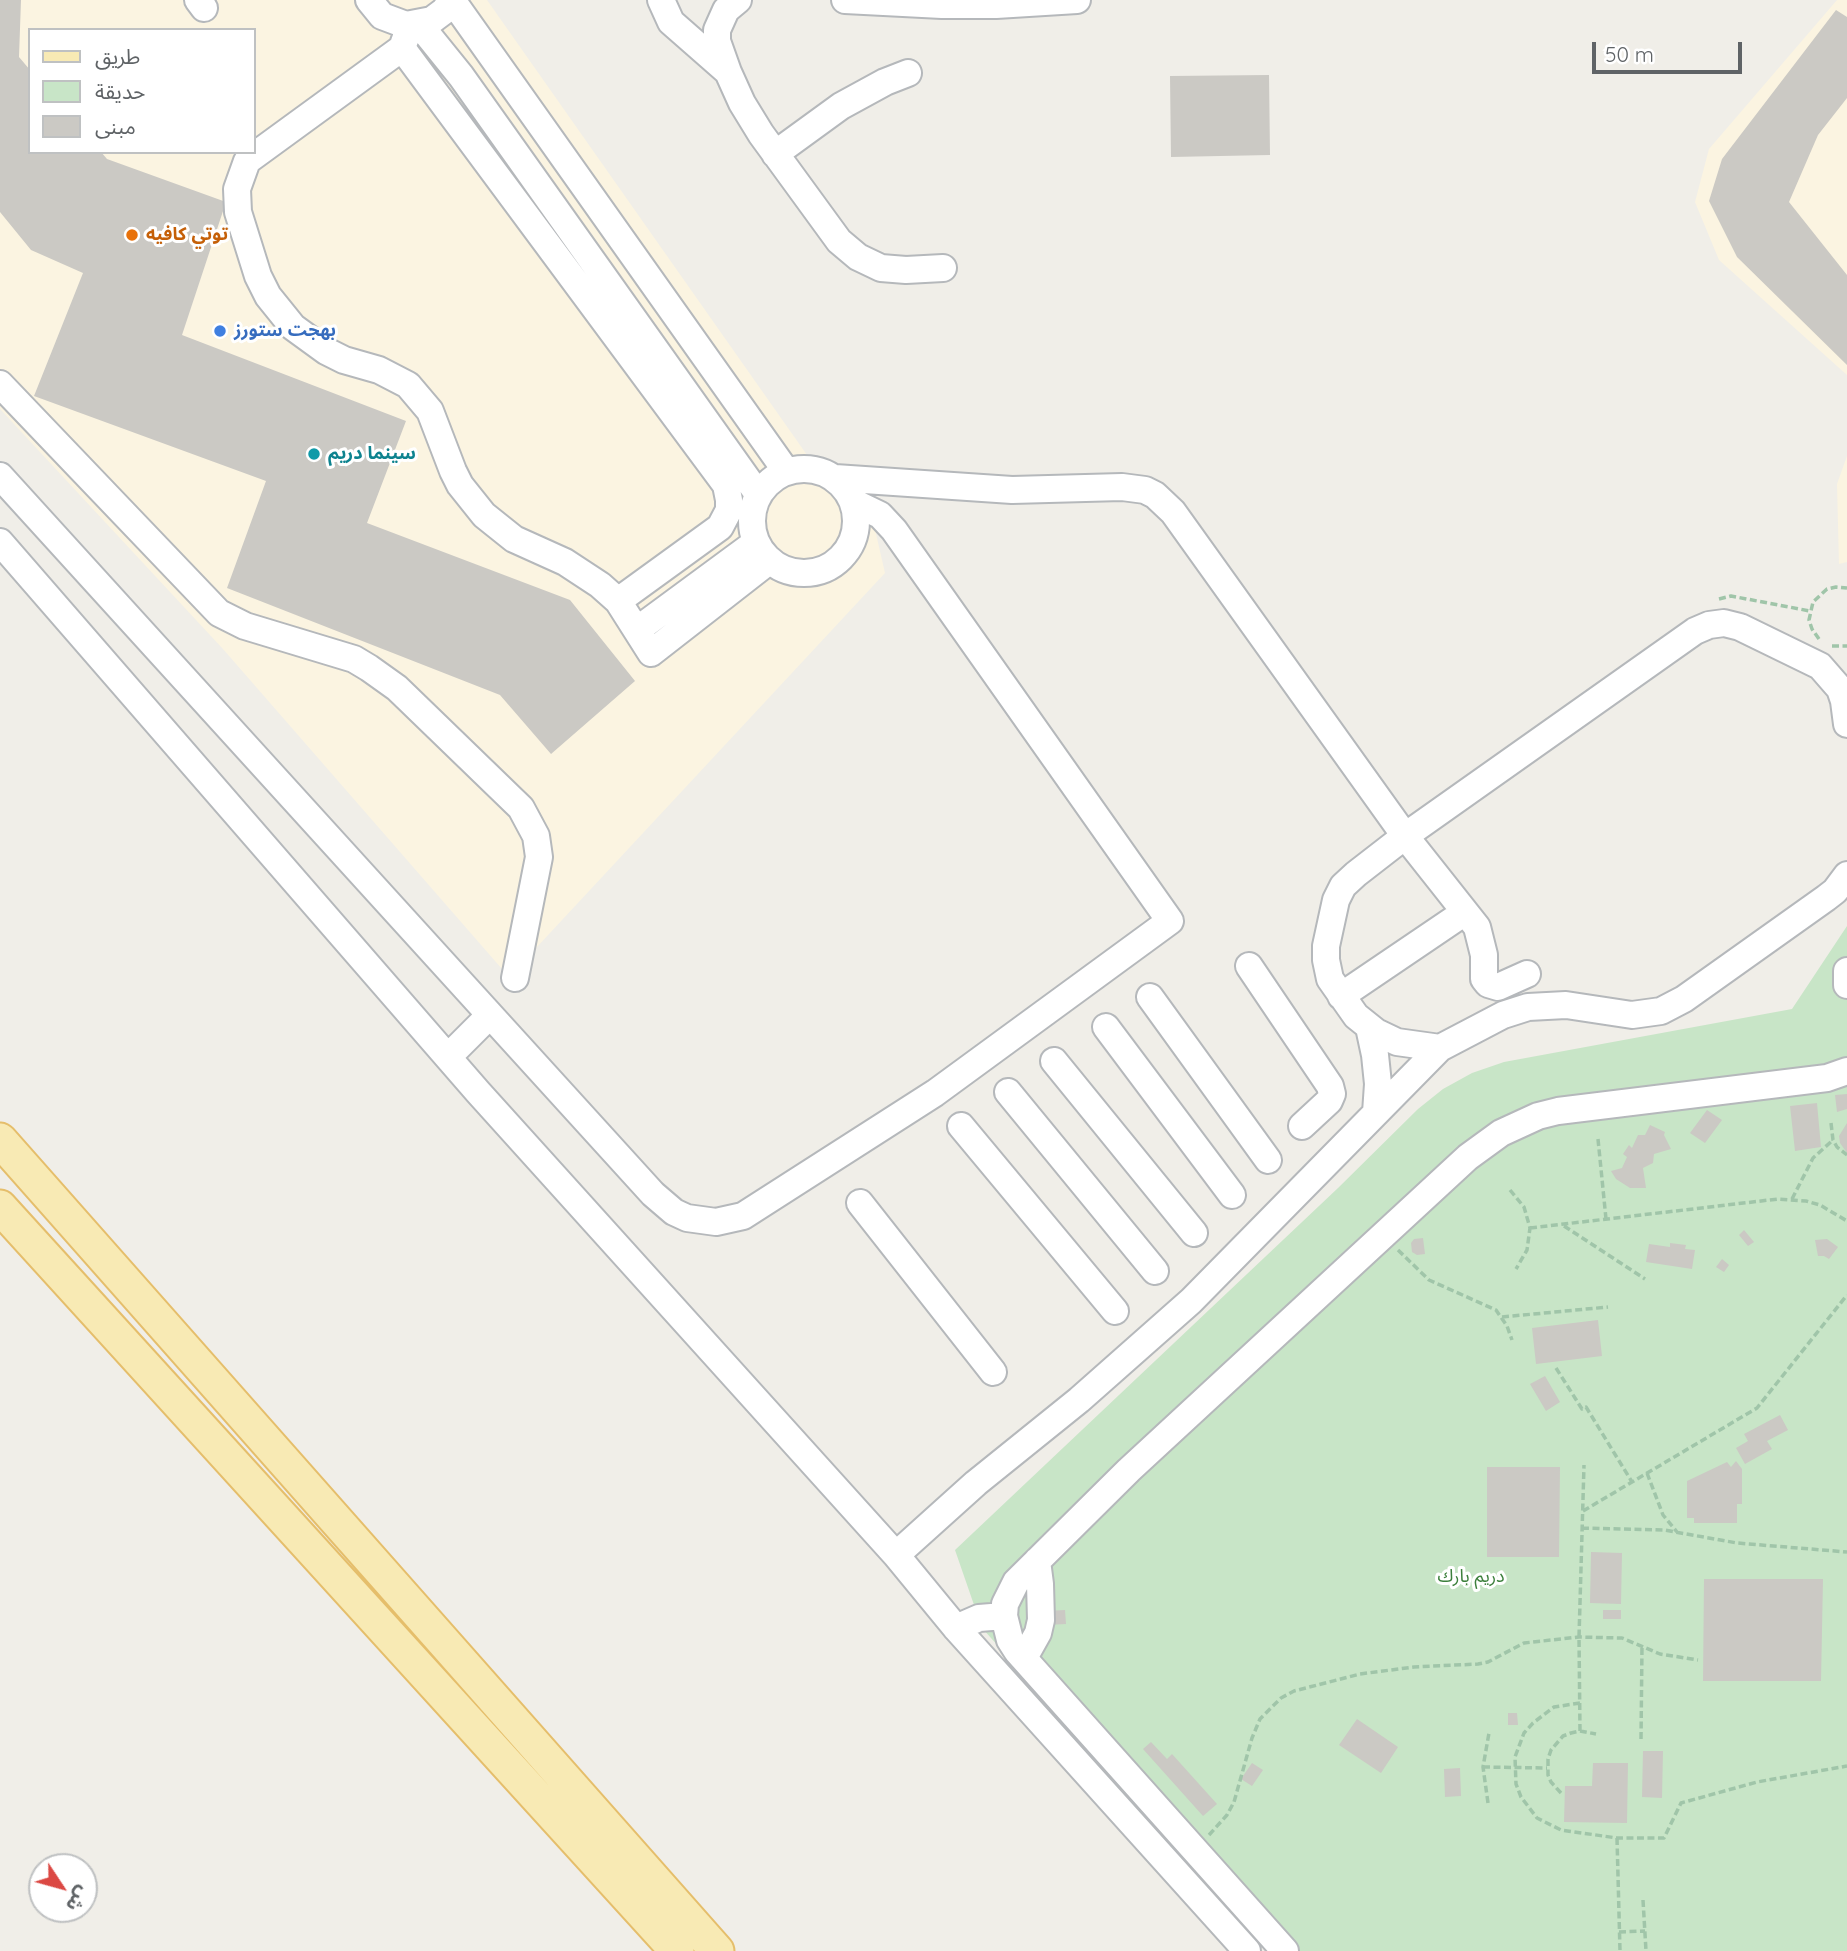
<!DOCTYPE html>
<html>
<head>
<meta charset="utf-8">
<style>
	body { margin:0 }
	#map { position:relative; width:1847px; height:1951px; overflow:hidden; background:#f0eee8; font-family:Quicksand,"Noto Sans Arabic",sans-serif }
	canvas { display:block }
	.legend { position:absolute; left:28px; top:28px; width:228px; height:126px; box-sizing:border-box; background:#fff; border:2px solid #bfc1c2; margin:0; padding:9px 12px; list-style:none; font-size:21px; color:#5f6366 }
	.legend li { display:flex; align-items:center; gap:14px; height:35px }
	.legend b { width:35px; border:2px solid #bfc1c2 }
	.north { position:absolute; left:28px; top:1853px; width:70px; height:70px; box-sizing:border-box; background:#fff; border:2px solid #bfc1c2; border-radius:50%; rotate:126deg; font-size:19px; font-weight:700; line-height:28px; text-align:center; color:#5f6366 }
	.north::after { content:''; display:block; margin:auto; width:24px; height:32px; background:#db4843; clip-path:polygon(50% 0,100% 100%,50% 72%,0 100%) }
	.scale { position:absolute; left:1592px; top:42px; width:150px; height:32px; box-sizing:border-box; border:4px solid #5f6366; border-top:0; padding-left:9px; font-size:21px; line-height:24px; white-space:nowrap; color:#5f6366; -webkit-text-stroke:5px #fff; paint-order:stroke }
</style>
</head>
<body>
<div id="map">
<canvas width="1847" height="1951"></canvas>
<ul class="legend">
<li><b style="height:9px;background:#f8eab4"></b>طريق</li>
<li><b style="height:19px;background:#c8e5c7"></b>حديقة</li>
<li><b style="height:19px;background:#cbc9c4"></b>مبنى</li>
</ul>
<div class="north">ش</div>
<div class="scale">50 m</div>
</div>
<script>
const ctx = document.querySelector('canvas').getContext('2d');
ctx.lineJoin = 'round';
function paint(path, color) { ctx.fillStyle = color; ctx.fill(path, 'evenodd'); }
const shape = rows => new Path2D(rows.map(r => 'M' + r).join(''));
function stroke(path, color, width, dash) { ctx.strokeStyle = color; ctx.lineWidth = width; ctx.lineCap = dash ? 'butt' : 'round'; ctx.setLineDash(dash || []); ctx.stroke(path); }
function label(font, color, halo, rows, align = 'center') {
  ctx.font = font + ' Quicksand,"Noto Sans Arabic",sans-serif'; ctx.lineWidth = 6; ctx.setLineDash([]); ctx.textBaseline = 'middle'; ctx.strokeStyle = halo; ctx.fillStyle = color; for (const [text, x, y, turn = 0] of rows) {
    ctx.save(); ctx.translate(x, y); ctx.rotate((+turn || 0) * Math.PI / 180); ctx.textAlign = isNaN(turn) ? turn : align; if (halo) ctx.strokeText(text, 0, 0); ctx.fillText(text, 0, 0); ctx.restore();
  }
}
const commercial = shape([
	[0,0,487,0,807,455,863,477,885,573,509,977,223,649,0,409],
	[30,30,254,30,254,152,30,152],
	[1837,0,1847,0,1847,375,1719,260,1695,202,1709,149],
	[1847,456,1847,562,1839,564,1837,484]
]);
const green = shape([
	[1847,926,1847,1951,1272,1951,982,1628,955,1550,1338,1188,1418,1109,1443,1089,1472,1073,1504,1062,1792,1009]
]);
const building = shape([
	[0,0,21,0,19,57,30,70,30,152,101,152,107,159,226,202,182,335,406,421,367,523,570,600,635,681,551,754,500,695,227,588,266,481,34,396,83,273,31,250,0,212],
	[1836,10,1847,17,1847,98,1818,135,1789,202,1847,275,1847,365,1737,257,1709,201,1722,159],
	[1269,75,1270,155,1171,157,1170,76],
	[1847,1094,1847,1109,1837,1112,1835,1095],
	[1817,1103,1821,1147,1795,1151,1790,1106],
	[1707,1110,1722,1120,1705,1143,1690,1133],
	[1847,1123,1847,1153,1840,1143,1839,1136],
	[1650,1125,1665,1132,1664,1135,1671,1149,1654,1154,1653,1163,1643,1168,1646,1188,1630,1188,1616,1179,1611,1171,1622,1168,1627,1157,1623,1154,1629,1145,1632,1148,1638,1135,1645,1135],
	[1744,1230,1754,1242,1748,1246,1739,1235],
	[1423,1238,1425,1254,1417,1255,1412,1252,1411,1243,1414,1239],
	[1827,1239,1838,1247,1829,1259,1824,1256,1818,1256,1815,1240],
	[1670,1243,1686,1245,1685,1249,1695,1250,1692,1269,1646,1262,1649,1244,1670,1247],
	[1722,1259,1729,1265,1724,1272,1716,1267],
	[1598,1320,1602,1356,1536,1364,1532,1328],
	[1545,1376,1560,1402,1546,1411,1530,1384],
	[1780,1415,1788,1430,1767,1441,1772,1449,1745,1464,1736,1448,1748,1441,1744,1434],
	[1736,1461,1742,1469,1742,1504,1737,1504,1737,1523,1694,1523,1694,1518,1687,1518,1687,1481,1727,1462,1731,1467],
	[1487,1467,1560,1467,1559,1557,1487,1557],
	[1591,1552,1622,1553,1621,1604,1590,1603],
	[1704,1579,1823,1579,1821,1681,1703,1681],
	[1065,1610,1066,1624,1047,1625,1046,1611],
	[1603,1610,1621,1610,1621,1619,1603,1619],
	[1508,1713,1517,1713,1518,1725,1508,1725],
	[1357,1719,1398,1747,1381,1773,1339,1745],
	[1151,1742,1167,1759,1172,1754,1217,1804,1203,1816,1143,1749],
	[1643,1751,1663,1751,1662,1798,1642,1797],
	[1252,1763,1263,1770,1252,1786,1241,1779],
	[1593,1763,1628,1763,1627,1823,1564,1822,1565,1786,1592,1786],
	[1460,1768,1461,1796,1445,1797,1444,1769]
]);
const path = shape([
	[1719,599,1731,596,1810,611],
	[1819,639,1812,629,1809,620,1813,602,1827,589,1836,587,1847,588],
	[1832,646,1847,646],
	[1831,1123,1833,1140,1837,1147,1847,1155],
	[1598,1139,1606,1219],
	[1510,1190,1524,1207,1530,1228,1527,1250,1516,1269],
	[1792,1199,1813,1158,1833,1140],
	[1564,1226,1645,1279],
	[1530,1228,1778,1199,1806,1201,1820,1205,1847,1221],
	[1398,1250,1429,1280,1496,1310,1507,1326,1512,1340],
	[1502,1317,1608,1307],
	[1556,1368,1582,1409,1586,1407,1632,1482],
	[1647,1473,1663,1515,1677,1532],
	[1583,1511,1757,1408,1847,1295],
	[1582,1528,1664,1530,1737,1543,1847,1552],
	[1580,1703,1554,1707,1533,1723,1524,1733,1515,1757,1516,1784,1521,1797,1537,1818,1561,1830,1617,1838,1664,1838,1681,1803,1757,1782,1847,1766],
	[1580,1731,1579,1637,1584,1465],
	[1641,1739,1642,1646],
	[1483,1767,1547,1768],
	[1561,1793,1551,1782,1548,1775,1548,1759,1551,1750,1563,1736,1571,1733,1580,1731,1596,1734],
	[1488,1803,1483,1767,1489,1733],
	[1209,1835,1227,1815,1234,1802,1252,1738,1260,1719,1281,1698,1294,1691,1360,1674,1414,1667,1478,1664,1488,1662,1524,1643,1579,1637,1622,1638,1660,1654,1698,1660],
	[1617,1838,1620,1951],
	[1643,1900,1646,1951],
	[1619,1932,1645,1931]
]);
const minor = shape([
	[198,0,204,8],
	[369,0,382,16,406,25,432,20,444,11,452,0],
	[452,0,786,471],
	[661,0,671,22,728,72],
	[738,0,726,10,717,30,717,41,728,72,742,103,761,134,839,241,858,257,881,268,906,270,943,268],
	[845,0,942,5,996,5,1077,0],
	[419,24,461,76,758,494],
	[406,25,406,37,402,48,247,161,237,189,238,212,258,276,268,296,293,327,326,351,344,360,379,370,408,385,430,411,453,471,460,485,484,515,514,539,565,562,600,585,618,601,651,653,769,561],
	[402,48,726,485,729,500,729,510,720,527,618,601],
	[775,154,841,106,885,82,908,73],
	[0,384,219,613,245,626,354,659,369,668,397,688,521,808,536,836,539,857,515,978],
	'752 521a52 52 0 1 1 104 0a52 52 0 1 1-104 0Z',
	[0,476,653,1194,674,1212,687,1218,716,1222,743,1216,935,1093,1170,921,894,530,880,515,853,502],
	[835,478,1012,490,1122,487,1145,490,1155,495,1173,512,1405,836,1477,927,1484,955,1484,979,1488,984,1498,987,1527,974],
	[0,542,478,1092,896,1555,956,1628,1247,1951],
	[637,630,755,543],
	[1249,966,1330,1086,1332,1094,1329,1101,1302,1126],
	[1847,971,1847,985],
	[1341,996,1465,912],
	[1150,997,1268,1160],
	[1106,1027,1232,1195],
	[1369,1027,1375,1055,1378,1084,1376,1113],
	[1440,1048,1397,1042,1376,1032,1356,1016,1330,979,1326,960,1326,946,1336,900,1343,886,1356,874,1405,836,1695,631,1709,625,1724,623,1740,627,1820,666,1840,689,1844,701,1847,724],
	[448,1057,490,1015],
	[1054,1061,1194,1233],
	[1008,1092,1155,1271],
	[961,1126,1115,1311],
	[860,1203,993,1372],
	[896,1555,976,1483,1079,1400,1191,1301,1440,1048,1503,1015,1528,1007,1566,1005,1632,1015,1661,1011,1684,999,1826,898,1835,891,1847,875],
	[956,1628,979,1618,1004,1616],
	[1024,1658,1038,1633,1041,1620,1040,1584,1037,1561],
	[1285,1951,1017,1651,1010,1640,1004,1616,1005,1604,1016,1582,1129,1470,1468,1157,1501,1133,1538,1116,1558,1111,1827,1078,1847,1071]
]);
const major = shape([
	[0,1140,717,1951],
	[0,1207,677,1951]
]);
const markers = [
	[132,235,7,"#e8710a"],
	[220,331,7,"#3f7fe0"],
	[314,454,7,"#0f9aa8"]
];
const foodNames = [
	["توتي كافيه",146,235]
];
const shopNames = [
	["بهجت ستورز",234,331]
];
const cultureNames = [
	["سينما دريم",328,454]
];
const parkNames = [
	["دريم بارك",1471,1577]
];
paint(commercial, '#fbf4e1');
paint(green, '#c8e5c7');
paint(building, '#cbc9c4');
stroke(minor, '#b5b8bb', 30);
stroke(major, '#e5be6b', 37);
stroke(path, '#a0c5a9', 3.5, [7, 3.5]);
stroke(minor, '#fff', 26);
stroke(major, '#f8eab4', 33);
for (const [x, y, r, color] of markers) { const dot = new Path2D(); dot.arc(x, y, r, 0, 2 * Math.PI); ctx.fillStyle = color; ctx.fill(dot); stroke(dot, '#fff', 2.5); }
label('bold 18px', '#c56008', '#fff', foodNames, 'left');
label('bold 18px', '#366cbe', '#fff', shopNames, 'left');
label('bold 18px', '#0d838f', '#fff', cultureNames, 'left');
label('18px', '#3d803d', '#fff', parkNames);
</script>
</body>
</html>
